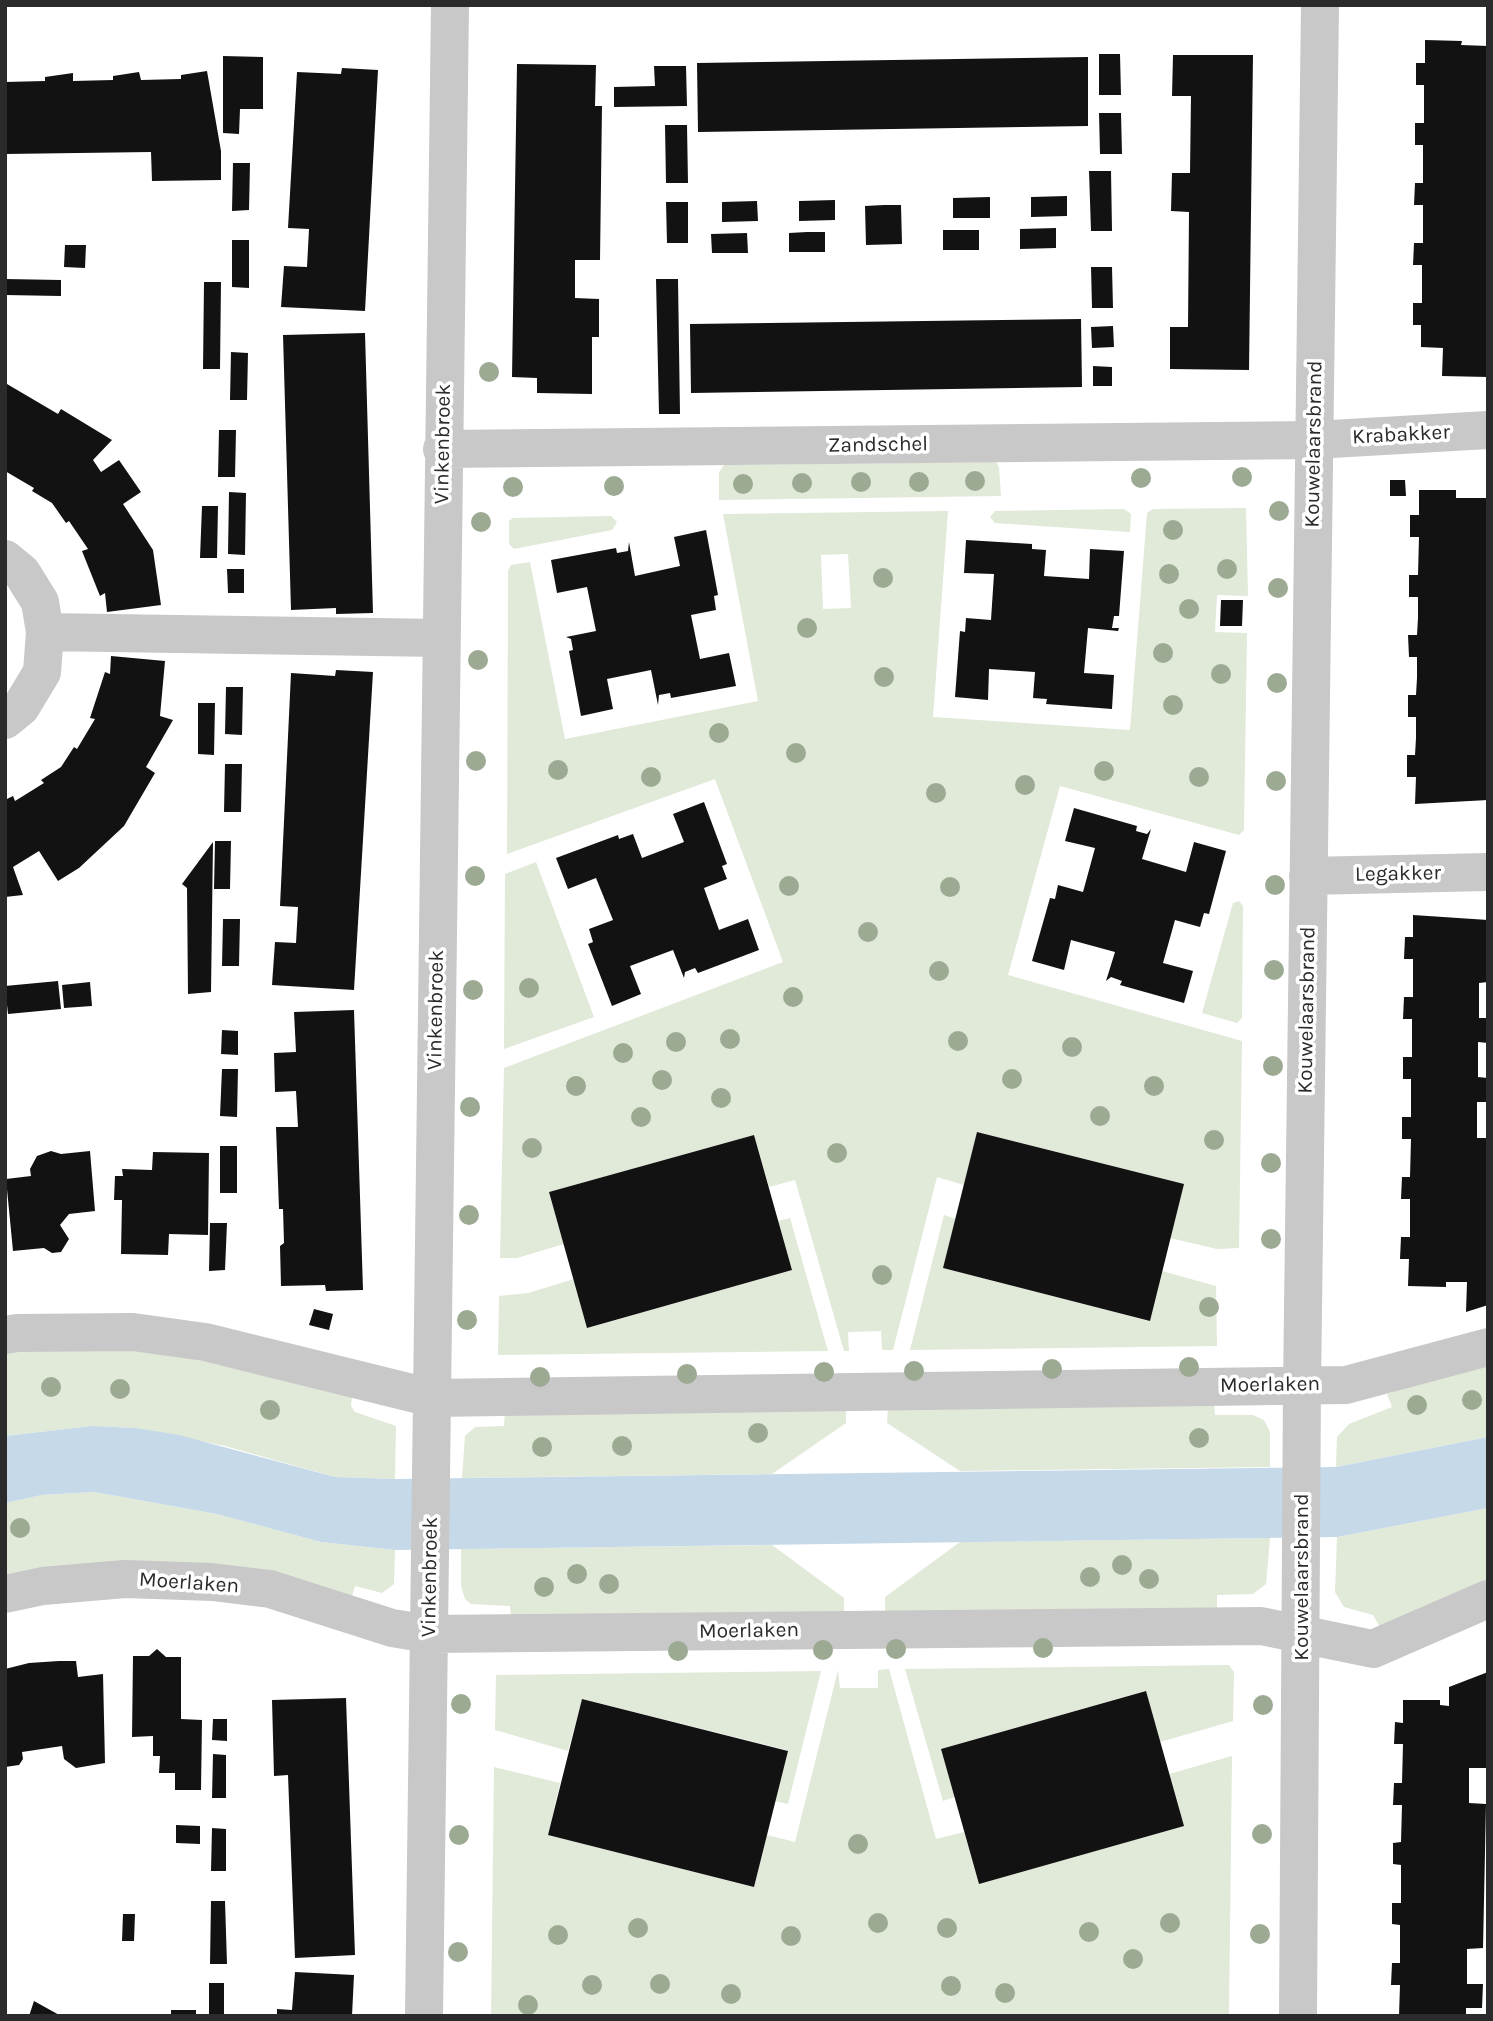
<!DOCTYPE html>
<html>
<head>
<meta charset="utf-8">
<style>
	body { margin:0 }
	#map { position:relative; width:1493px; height:2021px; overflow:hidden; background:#fff; font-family:Karla,sans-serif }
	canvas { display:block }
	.frame { position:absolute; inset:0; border:7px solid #2b2b2b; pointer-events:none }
</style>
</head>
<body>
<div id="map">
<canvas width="1493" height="2021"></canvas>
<div class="frame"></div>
</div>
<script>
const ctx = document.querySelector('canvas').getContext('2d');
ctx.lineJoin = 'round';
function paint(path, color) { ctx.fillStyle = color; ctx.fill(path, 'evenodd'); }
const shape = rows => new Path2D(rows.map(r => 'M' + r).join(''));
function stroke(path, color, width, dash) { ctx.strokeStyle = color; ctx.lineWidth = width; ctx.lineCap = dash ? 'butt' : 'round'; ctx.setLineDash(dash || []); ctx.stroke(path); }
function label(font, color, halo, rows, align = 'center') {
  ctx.font = font + ' Karla,sans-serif'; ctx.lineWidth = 7; ctx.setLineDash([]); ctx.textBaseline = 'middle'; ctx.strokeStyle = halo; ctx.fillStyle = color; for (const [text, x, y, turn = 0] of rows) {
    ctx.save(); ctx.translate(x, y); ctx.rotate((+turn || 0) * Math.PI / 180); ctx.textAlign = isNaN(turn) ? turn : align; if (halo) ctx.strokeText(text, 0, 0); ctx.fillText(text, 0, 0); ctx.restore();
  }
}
const green = shape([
	[996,462,999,467,1001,496,719,500,719,472,724,465],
	[1246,508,1248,596,1217,595,1215,632,1247,633,1244,830,1239,835,1060,786,1008,975,1242,1041,1239,1248,1217,1249,1170,1238,1183,1184,978,1132,964,1185,937,1177,893,1350,882,1350,881,1331,848,1332,849,1351,844,1351,795,1180,769,1187,754,1135,549,1192,564,1244,517,1258,500,1258,504,1068,783,962,715,779,507,854,508,571,511,565,530,562,565,739,758,701,723,514,948,511,933,717,1130,730,1147,513,1153,509],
	[848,554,851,608,823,609,821,555],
	[1124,509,1131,514,1130,532,995,523,990,517,995,511],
	[611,516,617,522,612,530,514,549,509,544,509,521,513,518],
	[536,862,594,1017,504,1049,505,874],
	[1239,901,1243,906,1242,1018,1237,1023,1202,1013,1233,903],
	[944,1215,956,1219,943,1268,1149,1321,1162,1271,1216,1286,1217,1346,910,1350],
	[790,1218,828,1351,498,1355,499,1296,528,1293,574,1279,588,1328,792,1270,778,1221],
	[5,1348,147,1348,352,1396,351,1406,355,1412,396,1426,395,1479,335,1477,225,1446,136,1428,92,1426,5,1436],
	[1488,1362,1488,1437,1336,1467,1337,1437,1349,1424,1392,1407,1387,1394],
	[1214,1401,1215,1415,1253,1415,1264,1420,1270,1432,1270,1467,960,1471,887,1423,888,1406],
	[846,1406,846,1423,772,1474,462,1478,465,1436,475,1427,504,1426,505,1411],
	[94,1492,217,1514,321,1542,395,1550,394,1584,382,1593,355,1586,351,1600,5,1576,5,1503,42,1495],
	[1488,1508,1488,1582,1381,1629,1373,1615,1344,1607,1335,1592,1337,1537],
	[1270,1538,1266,1584,1253,1594,1217,1595,1217,1609,885,1614,885,1597,960,1542],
	[772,1545,844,1598,844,1614,511,1619,510,1606,471,1604,465,1599,461,1586,461,1549],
	[1229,1665,1234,1672,1233,1721,1160,1742,1145,1691,941,1749,955,1797,943,1801,905,1669],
	[889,1669,936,1839,964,1832,979,1884,1169,1774,1232,1756,1229,2016,491,2016,494,1767,560,1783,548,1835,754,1887,767,1835,795,1842,838,1670,840,1688,878,1688,878,1670],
	[821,1671,788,1804,775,1801,787,1750,582,1699,568,1751,495,1730,496,1675]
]);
const water = shape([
	[92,1426,136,1428,179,1435,335,1477,395,1479,1336,1467,1488,1437,1488,1508,1337,1537,395,1550,321,1542,217,1514,94,1492,42,1495,5,1503,5,1436]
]);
const building = shape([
	[1425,40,1462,41,1461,45,1488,46,1488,377,1442,376,1443,348,1421,347,1421,325,1413,325,1413,303,1422,303,1422,265,1413,265,1414,243,1423,243,1423,205,1414,205,1415,183,1423,183,1423,145,1415,145,1415,123,1424,123,1424,85,1416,85,1416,63,1425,63],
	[1099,54,1120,54,1121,95,1099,95],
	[1173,55,1253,55,1249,370,1170,369,1170,327,1188,327,1189,212,1171,211,1172,173,1190,173,1191,96,1172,96],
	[223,56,263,57,263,109,240,109,239,134,223,133],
	[1088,57,1088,126,698,132,697,63],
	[517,64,596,65,595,106,602,106,600,260,575,260,575,298,599,299,599,337,592,337,592,394,537,393,537,378,512,377],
	[654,66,686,66,687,106,614,107,614,87,655,86],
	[342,68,378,70,365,311,281,307,284,266,307,267,309,229,288,228,297,72,341,74],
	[207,71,221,151,221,180,152,181,151,152,5,154,5,82,45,81,45,77,73,73,73,81,113,80,113,76,139,72,141,80,181,79,181,75],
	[1099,113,1121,113,1122,154,1100,154],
	[665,125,687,125,688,183,666,183],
	[233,163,250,163,249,210,232,211],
	[1089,171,1111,171,1112,231,1091,231],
	[1067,196,1067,216,1031,217,1031,197],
	[990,197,990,218,953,218,953,198],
	[835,200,835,220,799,221,799,201],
	[757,201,758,221,722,222,722,202],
	[666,202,688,202,688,243,667,243],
	[884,205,901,205,902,244,866,245,865,206],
	[1056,228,1056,248,1020,249,1020,229],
	[943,230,979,230,979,250,943,250],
	[807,232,825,232,825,252,789,252,789,233],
	[747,233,748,253,712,253,711,234],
	[232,240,249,240,249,288,232,287],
	[65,245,86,245,85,268,64,267],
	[1091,267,1112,267,1113,308,1092,308],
	[5,279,61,280,61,296,5,295],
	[656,279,678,279,680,414,659,414],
	[204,282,221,282,220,369,203,369],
	[1081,319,1082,387,691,393,690,324],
	[1113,326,1114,347,1092,348,1091,327],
	[365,333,373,613,336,614,336,608,291,610,283,335],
	[231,352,248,353,247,400,230,400],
	[1093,366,1112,367,1112,386,1093,386],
	[7,384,58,414,61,409,112,440,93,460,101,472,119,460,141,492,123,504,153,550,161,605,107,612,105,593,100,596,82,551,88,549,69,521,66,523,52,503,32,491,34,488,5,471],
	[219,430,236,430,235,477,218,477],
	[1390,480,1405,480,1406,496,1390,496],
	[1419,490,1456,490,1456,498,1486,498,1488,800,1415,804,1416,777,1407,777,1407,755,1415,755,1416,738,1416,717,1408,717,1408,695,1416,695,1417,678,1417,657,1409,657,1408,635,1417,635,1418,618,1418,597,1409,597,1409,575,1418,575,1419,537,1410,537,1410,515,1419,515],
	[229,492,246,493,245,555,228,554],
	[202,506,218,506,217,558,200,558],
	[706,530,718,595,714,596,716,610,691,615,700,659,729,653,736,686,671,698,670,693,659,695,658,705,651,670,607,679,613,709,581,716,569,651,573,650,571,639,566,637,596,631,587,587,557,593,551,560,616,548,617,553,628,551,629,542,635,576,680,566,674,537],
	[966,540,1032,544,1032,549,1046,550,1044,576,1089,579,1090,549,1124,551,1119,616,1114,616,1112,628,1119,628,1118,631,1088,628,1084,673,1114,675,1112,709,1046,704,1047,699,1033,698,1035,672,989,669,988,700,955,697,960,631,965,632,966,618,991,620,994,574,964,573],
	[227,569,244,569,244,593,228,593],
	[1221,600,1243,600,1242,626,1220,626],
	[111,656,165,661,160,716,173,720,146,767,155,773,124,826,79,868,58,881,39,851,13,867,23,895,5,897,5,800,13,796,15,801,44,783,41,780,61,767,74,747,77,749,95,719,90,718,105,672,110,674],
	[336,670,373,672,354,990,272,985,275,942,296,943,298,907,280,906,291,673,335,676],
	[226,687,243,687,242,735,225,734],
	[198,703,215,703,214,755,198,754],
	[225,764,242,764,241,812,224,812],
	[704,802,727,864,722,866,727,879,704,888,719,930,748,919,759,950,698,973,695,968,685,972,684,978,673,950,630,966,641,994,612,1006,588,944,593,942,589,929,613,920,596,878,568,889,556,858,618,835,619,839,633,834,642,858,684,842,673,814],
	[1074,808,1137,826,1136,831,1147,834,1151,829,1142,859,1186,872,1194,842,1226,851,1209,914,1204,913,1200,927,1175,920,1163,963,1193,971,1184,1003,1120,985,1122,981,1111,977,1106,981,1115,952,1071,940,1064,970,1032,961,1050,898,1055,899,1058,885,1083,892,1095,848,1065,841],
	[215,841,231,841,230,889,214,889],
	[213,842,211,992,188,994,187,888,182,884],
	[1413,915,1488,920,1488,982,1479,983,1479,1018,1488,1018,1488,1043,1478,1042,1478,1077,1488,1078,1488,1102,1477,1102,1477,1138,1488,1138,1488,1305,1466,1312,1467,1282,1446,1282,1446,1287,1408,1286,1409,1259,1400,1259,1401,1237,1410,1237,1410,1199,1401,1199,1402,1177,1410,1177,1411,1139,1402,1139,1402,1117,1411,1117,1411,1079,1403,1079,1403,1057,1412,1057,1412,1019,1403,1019,1404,997,1413,997,1413,959,1404,959,1405,937,1413,937],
	[223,919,240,919,239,966,222,966],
	[58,981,61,1009,8,1014,5,986],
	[90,982,92,1006,64,1008,62,985],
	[354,1010,363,1290,326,1291,325,1285,281,1286,280,1246,284,1243,283,1209,279,1209,276,1127,298,1127,296,1091,275,1092,274,1053,296,1052,294,1012],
	[222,1030,238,1031,238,1055,221,1054],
	[222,1069,238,1069,237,1117,220,1116],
	[977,1132,1184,1184,1150,1321,943,1268],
	[754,1135,792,1270,587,1328,549,1192],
	[220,1146,237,1146,237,1193,220,1193],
	[51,1151,61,1154,90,1151,95,1211,69,1214,60,1225,69,1239,61,1252,52,1253,44,1248,13,1251,6,1179,31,1176,30,1169,37,1156],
	[153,1152,209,1153,208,1235,169,1234,168,1255,121,1254,122,1200,114,1200,115,1176,123,1176,122,1169,152,1170],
	[210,1223,227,1223,225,1270,209,1271],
	[314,1309,333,1314,329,1330,309,1325],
	[157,1649,166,1657,181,1657,181,1719,202,1720,201,1790,175,1790,175,1773,159,1773,160,1756,153,1756,153,1736,132,1737,133,1656,149,1656],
	[59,1661,76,1661,78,1677,103,1674,105,1763,76,1768,64,1759,62,1746,22,1752,23,1759,19,1765,5,1767,5,1669,29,1663],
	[1488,1672,1486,1768,1469,1768,1469,1803,1486,1804,1483,1948,1467,1949,1467,1984,1483,1984,1482,2008,1466,2008,1466,2016,1399,2016,1400,1985,1391,1985,1392,1963,1400,1963,1400,1925,1392,1924,1392,1903,1401,1903,1401,1865,1393,1864,1393,1843,1401,1842,1402,1805,1393,1805,1394,1783,1402,1783,1403,1744,1394,1744,1395,1722,1403,1723,1403,1700,1440,1700,1440,1705,1449,1706,1449,1687],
	[1146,1691,1184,1826,979,1884,941,1749],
	[346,1698,355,1955,295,1958,288,1775,274,1776,272,1700],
	[582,1699,788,1751,754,1887,548,1835],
	[213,1719,227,1719,227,1741,212,1740],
	[213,1754,226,1755,226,1798,212,1798],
	[176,1825,200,1826,200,1844,176,1843],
	[212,1828,226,1829,226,1871,211,1871],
	[211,1901,225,1901,227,1964,210,1964],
	[123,1914,135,1914,134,1941,122,1941],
	[295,1972,354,1975,352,2016,277,2016,277,2009,292,2010],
	[209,1983,224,1983,224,2016,209,2016],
	[34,2001,61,2016,29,2016],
	[171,2010,196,2010,196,2016,171,2016]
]);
const minor = shape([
	[442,449,1314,440,1488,430],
	[5,559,22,573,40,602,45,632,42,672,21,707,5,720],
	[45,632,441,638],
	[1308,876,1488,872],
	[5,1335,17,1333,133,1332,205,1342,432,1398,1346,1385,1488,1347],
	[5,1594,43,1586,125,1579,212,1582,270,1589,392,1628,429,1634,1261,1626,1373,1649,1488,1599],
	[424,2016,450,5],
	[1298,2016,1302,1385,1320,5]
]);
const trees = [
	[489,372],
	[1242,477],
	[1141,478],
	[975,481],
	[861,482],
	[919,482],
	[802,483],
	[743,484],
	[614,486],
	[513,487],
	[1279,511],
	[481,522],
	[1173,530],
	[1227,569],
	[1169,574],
	[883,578],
	[1278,588],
	[1189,609],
	[807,628],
	[1163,653],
	[478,660],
	[1221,674],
	[884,677],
	[1277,683],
	[1173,705],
	[719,733],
	[796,753],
	[476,761],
	[558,770],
	[1104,771],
	[651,777],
	[1199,777],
	[1276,781],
	[1025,785],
	[936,793],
	[475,876],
	[1275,885],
	[789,886],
	[950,887],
	[868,932],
	[1274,970],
	[939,971],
	[529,988],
	[473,990],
	[793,997],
	[730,1039],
	[958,1041],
	[676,1042],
	[1072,1047],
	[623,1053],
	[1273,1066],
	[1012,1079],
	[662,1080],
	[576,1086],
	[1154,1086],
	[721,1098],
	[470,1107],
	[1100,1116],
	[641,1117],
	[1214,1140],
	[532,1148],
	[837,1153],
	[1271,1163],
	[469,1215],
	[1271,1239],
	[882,1275],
	[1209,1307],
	[467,1320],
	[1189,1367],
	[1052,1369],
	[914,1371],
	[824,1372],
	[687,1374],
	[540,1377],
	[51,1387],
	[120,1389],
	[1472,1400],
	[1417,1405],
	[270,1410],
	[758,1433],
	[1199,1438],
	[622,1446],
	[542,1447],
	[20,1528],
	[1122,1565],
	[577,1574],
	[1090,1577],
	[1149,1579],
	[609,1584],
	[544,1587],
	[1043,1648],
	[896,1649],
	[823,1650],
	[678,1651],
	[461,1704],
	[1263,1705],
	[1262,1834],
	[459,1835],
	[858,1844],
	[878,1923],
	[1170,1923],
	[638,1928],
	[947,1928],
	[1089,1932],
	[1260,1934],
	[558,1935],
	[791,1936],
	[458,1952],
	[1133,1959],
	[660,1984],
	[592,1985],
	[951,1986],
	[1005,1993],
	[731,1994],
	[528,2005]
];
const streetNames = [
	["Krabakker",1401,435,-3],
	["Vinkenbroek",443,444,-89],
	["Kouwelaarsbrand",1314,444,-89],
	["Zandschel",878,445,-1],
	["Legakker",1398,874,-1],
	["Vinkenbroek",436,1010,-89],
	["Kouwelaarsbrand",1307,1010,-89],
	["Moerlaken",1270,1385,-1],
	["Vinkenbroek",430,1577,-89],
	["Kouwelaarsbrand",1302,1577,-90],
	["Moerlaken",189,1583,4],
	["Moerlaken",749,1631,-1]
];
paint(green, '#e1e9d9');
paint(water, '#c5d9e9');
paint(building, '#121212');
stroke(minor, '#c8c8c8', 38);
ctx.fillStyle = '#9daa93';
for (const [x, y] of trees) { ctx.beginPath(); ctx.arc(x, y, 10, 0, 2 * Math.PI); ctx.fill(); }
label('21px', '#2b2b2b', '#fff', streetNames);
</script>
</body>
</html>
